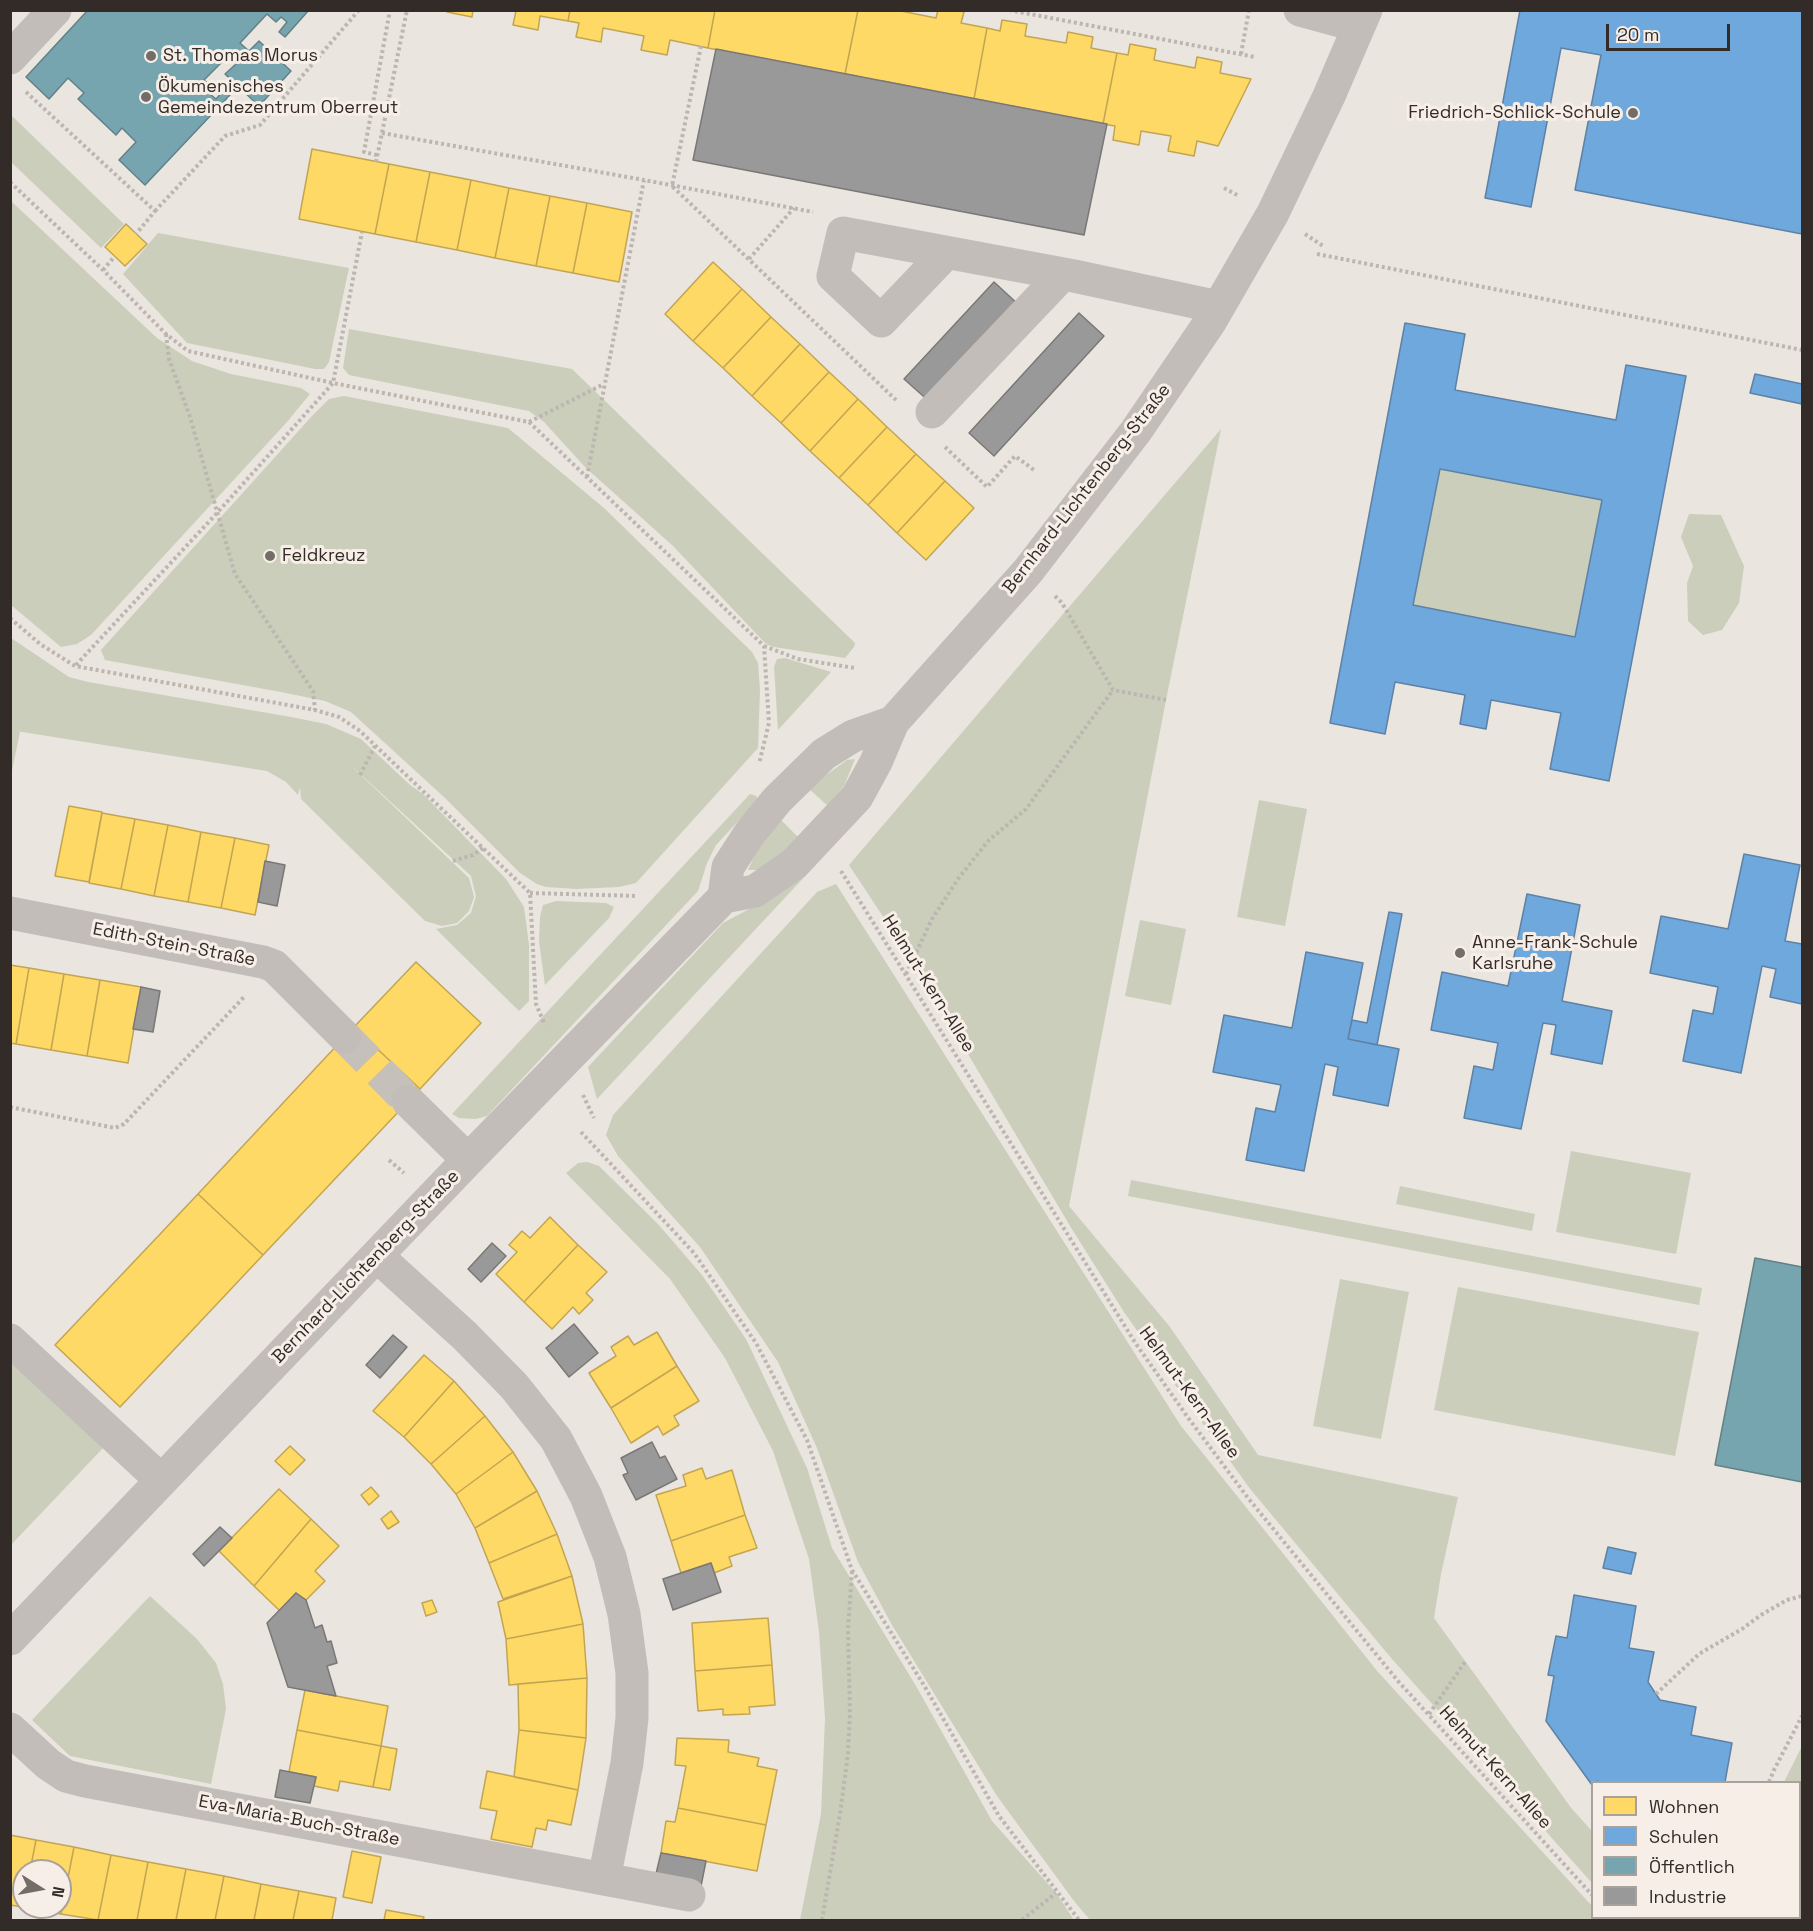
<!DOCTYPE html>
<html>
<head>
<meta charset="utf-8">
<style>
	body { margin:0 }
	#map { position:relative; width:1813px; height:1931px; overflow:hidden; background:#eae5df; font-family:"Space Grotesk",sans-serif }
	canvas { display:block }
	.frame { position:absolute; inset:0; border:12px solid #332b28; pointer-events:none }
	.legend { position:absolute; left:1591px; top:1781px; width:210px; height:138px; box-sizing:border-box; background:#f7efe7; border:2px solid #a9a19b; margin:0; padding:8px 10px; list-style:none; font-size:18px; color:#332b28 }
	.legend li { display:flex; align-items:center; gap:12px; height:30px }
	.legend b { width:30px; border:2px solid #a9a19b }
	.north { position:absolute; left:12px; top:1859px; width:60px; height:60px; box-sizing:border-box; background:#f7efe7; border:2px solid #a9a19b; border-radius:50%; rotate:101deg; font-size:16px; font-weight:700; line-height:24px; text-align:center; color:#332b28 }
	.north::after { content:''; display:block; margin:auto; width:21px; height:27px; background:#736c68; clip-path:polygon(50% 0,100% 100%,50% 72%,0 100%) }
	.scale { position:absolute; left:1606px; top:24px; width:124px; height:27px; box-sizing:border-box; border:3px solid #332b28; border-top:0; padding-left:8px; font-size:18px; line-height:21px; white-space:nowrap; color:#332b28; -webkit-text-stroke:4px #f7efe7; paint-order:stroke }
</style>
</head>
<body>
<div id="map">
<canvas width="1813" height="1931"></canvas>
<div class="frame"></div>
<ul class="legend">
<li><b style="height:16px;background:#ffd966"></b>Wohnen</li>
<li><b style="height:16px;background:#6fa8dc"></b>Schulen</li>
<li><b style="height:16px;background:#76a5af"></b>Öffentlich</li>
<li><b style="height:16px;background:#999"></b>Industrie</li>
</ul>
<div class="north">N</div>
<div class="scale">20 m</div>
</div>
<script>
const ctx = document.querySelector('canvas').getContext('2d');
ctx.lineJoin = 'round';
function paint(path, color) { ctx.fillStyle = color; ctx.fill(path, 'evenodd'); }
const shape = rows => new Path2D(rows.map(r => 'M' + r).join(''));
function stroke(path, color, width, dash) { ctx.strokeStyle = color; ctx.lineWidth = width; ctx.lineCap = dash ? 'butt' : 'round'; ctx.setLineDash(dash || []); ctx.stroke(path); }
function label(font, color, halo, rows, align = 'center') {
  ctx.font = font + ' "Space Grotesk",sans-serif'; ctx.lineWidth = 6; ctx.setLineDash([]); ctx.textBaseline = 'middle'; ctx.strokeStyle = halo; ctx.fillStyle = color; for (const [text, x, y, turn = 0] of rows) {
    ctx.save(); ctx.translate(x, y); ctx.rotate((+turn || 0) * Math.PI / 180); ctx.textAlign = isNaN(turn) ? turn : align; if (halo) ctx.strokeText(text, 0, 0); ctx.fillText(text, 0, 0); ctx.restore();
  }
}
const green = shape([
	[11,115,124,224,101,248,11,162],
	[11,201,157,338,192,361,231,374,301,388,310,394,287,422,91,635,77,644,61,647,11,605],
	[158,233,349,268,329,362,324,369,315,369,187,343,123,274],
	[349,329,572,369,855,643,854,647,845,658,774,647,766,644,673,546,585,467,544,422,529,411,349,375,343,368],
	[344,396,508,428,604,508,752,652,758,663,760,690,758,748,636,883,619,887,576,889,546,887,537,884,520,873,445,798,351,712,325,701,281,692,105,660,101,650,312,416,329,399],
	[1221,429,1166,700,1069,1206,1170,1327,1258,1455,1458,1497,1441,1574,1434,1618,1572,1809,1592,1831,1592,1883,1392,1659,1251,1490,1190,1406,1124,1312,1070,1226,917,968,849,865],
	[1440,469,1602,500,1575,637,1413,605],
	[1689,514,1721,515,1744,566,1739,603,1722,630,1703,635,1688,621,1687,583,1693,566,1681,537],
	[11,638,69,677,88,682,291,717,326,724,361,739,410,785,423,794,506,879,524,907,529,945,529,1001,519,1011,436,929,457,925,471,913,476,896,471,876,343,758,469,878,474,897,469,911,457,923,442,926,425,921,301,799,300,787,298,795,286,782,267,771,16,731,20,732,11,775],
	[785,658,831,672,778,730,774,667,777,659],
	[855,759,844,786,828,806,808,788,847,760],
	[750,794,756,796,758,800,716,845,707,863,698,891,487,1116,476,1119,459,1118,452,1114],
	[1259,800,1307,809,1285,926,1237,917],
	[778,817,801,840,758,870,748,870,761,841],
	[817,851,823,857,597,1099,588,1067,723,923,777,894],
	[836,884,1181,1426,1378,1672,1592,1906,1592,1918,1603,1918,1606,1920,1090,1920,1074,1901,997,1796,892,1625,858,1562,817,1448,778,1362,700,1247,618,1156,606,1135,613,1115,817,892],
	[556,901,606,903,614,907,609,918,545,985,539,941,540,917,543,905],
	[1140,920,1186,929,1171,1005,1125,996],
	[1571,1151,1691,1173,1676,1254,1556,1232],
	[587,1162,599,1166,658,1224,702,1275,746,1339,807,1468,832,1548,916,1686,992,1821,1056,1893,1074,1920,800,1920,821,1814,825,1718,819,1632,809,1559,773,1451,725,1358,670,1279,566,1173,578,1163],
	[1131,1180,1702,1288,1699,1305,1128,1196],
	[1400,1186,1535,1214,1532,1231,1396,1204],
	[1340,1279,1409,1292,1381,1439,1313,1426],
	[1458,1287,1699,1332,1675,1456,1434,1410],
	[10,1357,104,1447,11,1545,10,1545],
	[150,1596,197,1639,216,1663,223,1684,226,1709,211,1784,70,1756,32,1720],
	[1802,1746,1802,1920,1736,1920,1737,1918,1800,1918,1800,1782,1784,1782]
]);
const homes = shape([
	[448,10,473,10,472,17,447,12,448,10],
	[511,10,570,10,568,21,540,16,538,30,513,25,516,11,511,10],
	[570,10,715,10,708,48,670,40,667,55,641,50,644,36,603,28,601,42,576,37,579,23,568,21,570,10],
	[715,10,858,10,845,74,819,69,816,83,790,78,793,64,753,57,750,71,725,66,728,52,708,48,715,10],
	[858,10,896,10,936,18,938,10,955,10,964,12,961,23,987,28,974,99,948,94,945,108,921,103,923,89,883,81,880,96,854,91,857,76,845,74,858,10],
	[1002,20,1027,24,1025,36,1066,43,1068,32,1093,37,1091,48,1117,53,1103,124,1078,119,1075,133,1050,128,1052,114,1012,106,1009,120,983,115,986,101,974,99,987,28,1000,31,1002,20],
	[1130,44,1156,49,1154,60,1195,68,1197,57,1222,62,1220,73,1251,79,1218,146,1197,141,1194,156,1168,151,1171,136,1141,131,1139,145,1113,140,1115,126,1103,124,1117,53,1128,55,1130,44],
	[312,149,389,164,375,234,299,219,312,149],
	[389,164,430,172,416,242,375,234,389,164],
	[430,172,471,180,457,250,416,242,430,172],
	[471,180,509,188,495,258,457,250,471,180],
	[509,188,550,196,536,266,495,258,509,188],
	[550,196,587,203,573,273,536,266,550,196],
	[587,203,632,212,619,282,573,273,587,203],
	[126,224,147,244,125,266,105,247,126,224],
	[713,262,742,289,693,341,665,314,713,262],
	[742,289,771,317,723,368,693,341,742,289],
	[771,317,800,344,752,396,723,368,771,317],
	[800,344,829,372,781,423,752,396,800,344],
	[829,372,858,399,810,451,781,423,829,372],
	[858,399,887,427,839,478,810,451,858,399],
	[887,427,916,454,868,505,839,478,887,427],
	[916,454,945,481,897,533,868,505,916,454],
	[945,481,974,508,926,560,897,533,945,481],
	[69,806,102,812,89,882,55,876,69,806],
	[102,813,135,819,121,889,89,883,102,813],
	[135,819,168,825,154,896,121,889,135,819],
	[168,825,201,832,188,902,154,896,168,825],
	[201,832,235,838,221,908,188,902,201,832],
	[235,838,269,845,255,915,221,908,235,838],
	[416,962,481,1023,420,1089,354,1027,416,962],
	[10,965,29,968,16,1044,10,1043,10,965],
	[29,968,64,974,51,1050,16,1044,29,968],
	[64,974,100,980,87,1056,51,1050,64,974],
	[100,980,141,987,128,1063,87,1056,100,980],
	[354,1027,420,1089,263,1255,198,1194,354,1027],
	[198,1194,263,1255,120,1407,55,1345,198,1194],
	[550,1217,578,1245,524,1302,496,1274,517,1252,509,1245,522,1231,530,1238,550,1217],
	[578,1245,607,1272,586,1293,593,1300,579,1314,573,1307,552,1329,524,1302,578,1245],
	[657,1332,677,1366,611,1408,589,1373,616,1356,611,1347,628,1336,634,1345,657,1332],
	[424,1355,454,1381,404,1437,373,1411,424,1355],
	[677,1366,699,1401,674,1416,679,1425,663,1435,658,1426,631,1443,611,1408,677,1366],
	[454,1381,485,1416,431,1464,404,1437,454,1381],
	[485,1416,513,1452,456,1494,431,1464,485,1416],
	[290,1446,305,1460,290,1475,275,1461,290,1446],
	[513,1452,537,1491,475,1528,456,1494,513,1452],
	[702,1468,706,1479,732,1470,745,1515,671,1541,656,1495,686,1486,683,1475,702,1468],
	[371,1487,379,1496,369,1505,361,1495,371,1487],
	[279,1489,311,1519,254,1586,219,1551,279,1489],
	[537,1491,557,1534,489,1563,475,1528,537,1491],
	[391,1511,399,1522,388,1529,381,1519,391,1511],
	[745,1515,757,1548,729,1557,732,1566,714,1573,711,1563,681,1573,671,1541,745,1515],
	[311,1519,339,1546,315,1571,325,1581,306,1600,296,1593,280,1611,254,1586,311,1519],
	[557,1534,572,1576,503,1599,489,1563,557,1534],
	[572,1576,583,1624,506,1639,498,1602,572,1576],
	[432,1600,437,1612,426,1616,422,1603,432,1600],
	[768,1618,772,1665,695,1671,692,1623,768,1618],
	[583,1624,587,1678,509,1685,506,1639,583,1624],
	[772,1665,775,1705,749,1707,750,1714,723,1715,723,1709,698,1711,695,1671,772,1665],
	[587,1678,586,1738,519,1730,518,1684,587,1678],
	[305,1690,388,1706,381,1746,297,1730,305,1690],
	[297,1730,381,1746,373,1787,340,1781,338,1791,314,1786,316,1777,289,1772,297,1730],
	[519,1730,586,1738,578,1790,514,1777,519,1730],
	[677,1738,729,1740,728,1752,759,1758,757,1766,777,1770,766,1825,678,1808,686,1766,675,1765,677,1738],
	[381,1746,397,1749,390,1790,373,1787,381,1746],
	[487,1771,578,1790,571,1825,548,1820,546,1830,536,1828,532,1847,491,1839,497,1811,480,1808,487,1771],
	[678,1808,766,1825,757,1871,661,1853,666,1821,675,1822,678,1808],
	[10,1835,36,1840,30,1871,24,1871,23,1907,10,1905,10,1835],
	[36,1840,74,1847,61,1914,23,1907,24,1900,24,1907,60,1907,60,1871,30,1871,36,1840],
	[74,1847,111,1855,98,1920,61,1914,74,1847],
	[352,1851,381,1857,372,1903,343,1897,352,1851],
	[111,1855,148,1862,137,1920,98,1920,111,1855],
	[148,1862,186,1869,176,1920,137,1920,148,1862],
	[186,1869,224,1876,215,1920,176,1920,186,1869],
	[224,1876,261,1884,254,1920,215,1920,224,1876],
	[261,1884,299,1891,293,1920,254,1920,261,1884],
	[299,1891,336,1898,332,1920,293,1920,299,1891],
	[386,1910,424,1917,423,1920,384,1920,386,1910]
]);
const schools = shape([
	[1520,10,1802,10,1802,234,1575,190,1601,55,1561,48,1531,207,1485,198,1520,10],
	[1405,323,1465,334,1455,390,1616,420,1626,365,1686,376,1609,781,1550,769,1561,713,1491,700,1486,729,1460,724,1465,695,1395,682,1385,734,1330,723,1405,323],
	[1440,469,1602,500,1575,637,1413,605,1440,469],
	[1755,374,1802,384,1802,404,1750,393,1755,374],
	[1744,854,1800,865,1785,941,1802,944,1802,1004,1770,997,1776,969,1762,966,1741,1073,1683,1061,1693,1010,1713,1014,1718,987,1650,973,1661,916,1728,929,1744,854],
	[1527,894,1580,905,1562,1001,1612,1011,1602,1064,1551,1054,1556,1025,1543,1023,1521,1129,1464,1118,1474,1066,1493,1070,1498,1043,1431,1030,1442,972,1508,986,1527,894],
	[1389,912,1402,914,1377,1045,1348,1039,1352,1020,1367,1023,1389,912],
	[1306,952,1363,963,1348,1039,1399,1049,1388,1106,1333,1095,1338,1067,1325,1064,1304,1171,1246,1160,1256,1108,1275,1112,1281,1085,1213,1072,1224,1015,1292,1028,1306,952],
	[1608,1547,1636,1553,1631,1574,1603,1568,1608,1547],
	[1574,1595,1636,1606,1629,1648,1654,1652,1648,1682,1660,1700,1696,1707,1691,1735,1732,1743,1725,1782,1599,1782,1597,1781,1592,1785,1546,1721,1554,1676,1548,1675,1556,1636,1567,1638,1574,1595]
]);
const public = shape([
	[88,10,309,10,285,37,279,32,287,22,281,17,276,22,267,14,240,43,249,51,259,41,291,71,259,106,225,74,236,64,228,56,204,80,214,89,210,94,216,99,224,90,230,95,145,185,119,160,136,142,122,128,116,135,78,99,84,93,68,78,49,99,26,77,88,10],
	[1755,1258,1802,1267,1802,1482,1715,1465,1755,1258]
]);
const industry = shape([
	[716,49,1107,124,1084,235,693,160,716,49],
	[994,282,1020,306,931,403,904,379,994,282],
	[1079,313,1104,336,994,456,969,433,1079,313],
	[265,861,285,865,277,906,258,902,265,861],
	[141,987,160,991,153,1032,133,1029,141,987],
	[492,1243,506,1256,481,1282,468,1269,492,1243],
	[574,1324,598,1353,569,1377,546,1348,574,1324],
	[393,1335,407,1347,380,1378,366,1365,393,1335],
	[652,1442,660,1458,665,1456,677,1479,636,1500,623,1475,628,1473,621,1458,652,1442],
	[220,1527,232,1538,204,1566,193,1554,220,1527],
	[711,1563,721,1592,673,1610,663,1579,711,1563],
	[296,1593,306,1600,315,1628,322,1625,327,1642,331,1641,337,1663,327,1666,336,1696,288,1687,267,1623,296,1593],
	[280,1770,316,1777,310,1803,275,1797,280,1770],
	[661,1853,706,1861,701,1886,655,1878,661,1853]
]);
const minorTunnel = shape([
	[345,1037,408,1101]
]);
const path = shape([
	[1009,10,1255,57],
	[701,46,672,186,896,400],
	[1241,54,1249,10],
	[26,92,155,211,136,234],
	[382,133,644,180],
	[377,155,364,152,390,10],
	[376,162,407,10],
	[10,182,103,270,166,334,188,351,333,383,529,422,764,646,769,723,759,764],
	[1224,188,1239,196],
	[155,211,225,136,260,125,359,10],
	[1305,234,1323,246],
	[1317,254,1802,350],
	[749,259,794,208],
	[103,270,115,256],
	[166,334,169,359,190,417,235,574,313,691,315,710],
	[529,422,602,385],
	[945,447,987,487,1015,456,1034,470],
	[587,477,644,180,813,212],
	[1055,596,1062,603,1113,690,1166,700],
	[10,618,40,644,75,666,315,710,339,717,360,731,530,893,536,1004,545,1025],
	[764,646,798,659,855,668],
	[76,665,217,513,333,383,362,232],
	[360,775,375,746],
	[453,861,473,855,483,848],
	[841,871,1136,1344,1189,1419,1248,1498,1398,1681,1592,1895],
	[530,893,638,896],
	[906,974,932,919,958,879,988,841,1026,809,1113,690],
	[583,1095,594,1118],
	[10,1107,115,1128,124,1124,244,997],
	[581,1132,694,1253,756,1343,807,1440,852,1570,925,1687,999,1816,1079,1920],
	[389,1160,404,1173],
	[1656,1694,1699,1654,1742,1629,1761,1615,1787,1600,1802,1596],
	[1429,1714,1465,1662],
	[1769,1782,1774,1770,1802,1716],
	[1800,1854,1802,1852],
	[1613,1918,1616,1920],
	[822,1920,840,1814,848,1754,850,1713,848,1630,852,1571],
	[1022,1920,1056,1893],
	[1721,1920,1723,1918]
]);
const minor = shape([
	[1300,10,1359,26],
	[10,58,55,10],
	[946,253,881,321,833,276,843,233,1074,276,1218,307],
	[932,412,1063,274],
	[724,897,728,867,750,833,777,800,824,754,853,736,893,722],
	[10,913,263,962,274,966,345,1037],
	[408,1101,468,1160],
	[10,1340,161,1480],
	[10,1639,468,1160,724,897,755,891,794,864,857,797,876,762,893,722,1028,571,1136,431,1210,322,1273,213,1329,96,1366,10],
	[10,1729,48,1764,66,1776,85,1781,604,1879,627,1763,632,1718,632,1673,624,1614,610,1557,586,1496,556,1439,514,1386,465,1336,377,1256],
	[604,1879,689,1895]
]);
const markers = [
	[151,56,6,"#736c68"],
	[146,97,6,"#736c68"],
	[1633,113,6,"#736c68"],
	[270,556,6,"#736c68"],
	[1460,953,6,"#736c68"]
];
const poiNames = [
	["St. Thomas Morus",163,56],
	["Ökumenisches",158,87],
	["Gemeindezentrum Oberreut",158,108],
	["Friedrich-Schlick-Schule",1621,113,"right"],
	["Feldkreuz",282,556],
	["Anne-Frank-Schule",1472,943],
	["Karlsruhe",1472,964]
];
const streetNames = [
	["Bernhard-Lichtenberg-Straße",1087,489,-52],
	["Edith-Stein-Straße",174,945,11],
	["Helmut-Kern-Allee",928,984,58],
	["Bernhard-Lichtenberg-Straße",366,1267,-46],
	["Helmut-Kern-Allee",1189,1393,54],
	["Helmut-Kern-Allee",1495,1768,48],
	["Eva-Maria-Buch-Straße",299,1821,11]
];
paint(green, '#cbcebb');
paint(homes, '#ffd966');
stroke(homes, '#c2a553', 1.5);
paint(schools, '#6fa8dc');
stroke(schools, '#5d82a6', 1.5);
paint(public, '#76a5af');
stroke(public, '#628086', 1.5);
paint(industry, '#999');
stroke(industry, '#7a7877', 1.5);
stroke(minorTunnel, '#c5c0ba', 33, [33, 16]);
stroke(path, '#bcb6b1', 4, [3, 3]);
stroke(minor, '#c3bdb9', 33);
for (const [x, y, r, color] of markers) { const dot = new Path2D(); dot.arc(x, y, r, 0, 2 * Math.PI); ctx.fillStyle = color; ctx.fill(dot); stroke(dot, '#f7efe7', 2); }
label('18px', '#332b28', '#f7efe7', poiNames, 'left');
label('18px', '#332b28', '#f7efe7', streetNames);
</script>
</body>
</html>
